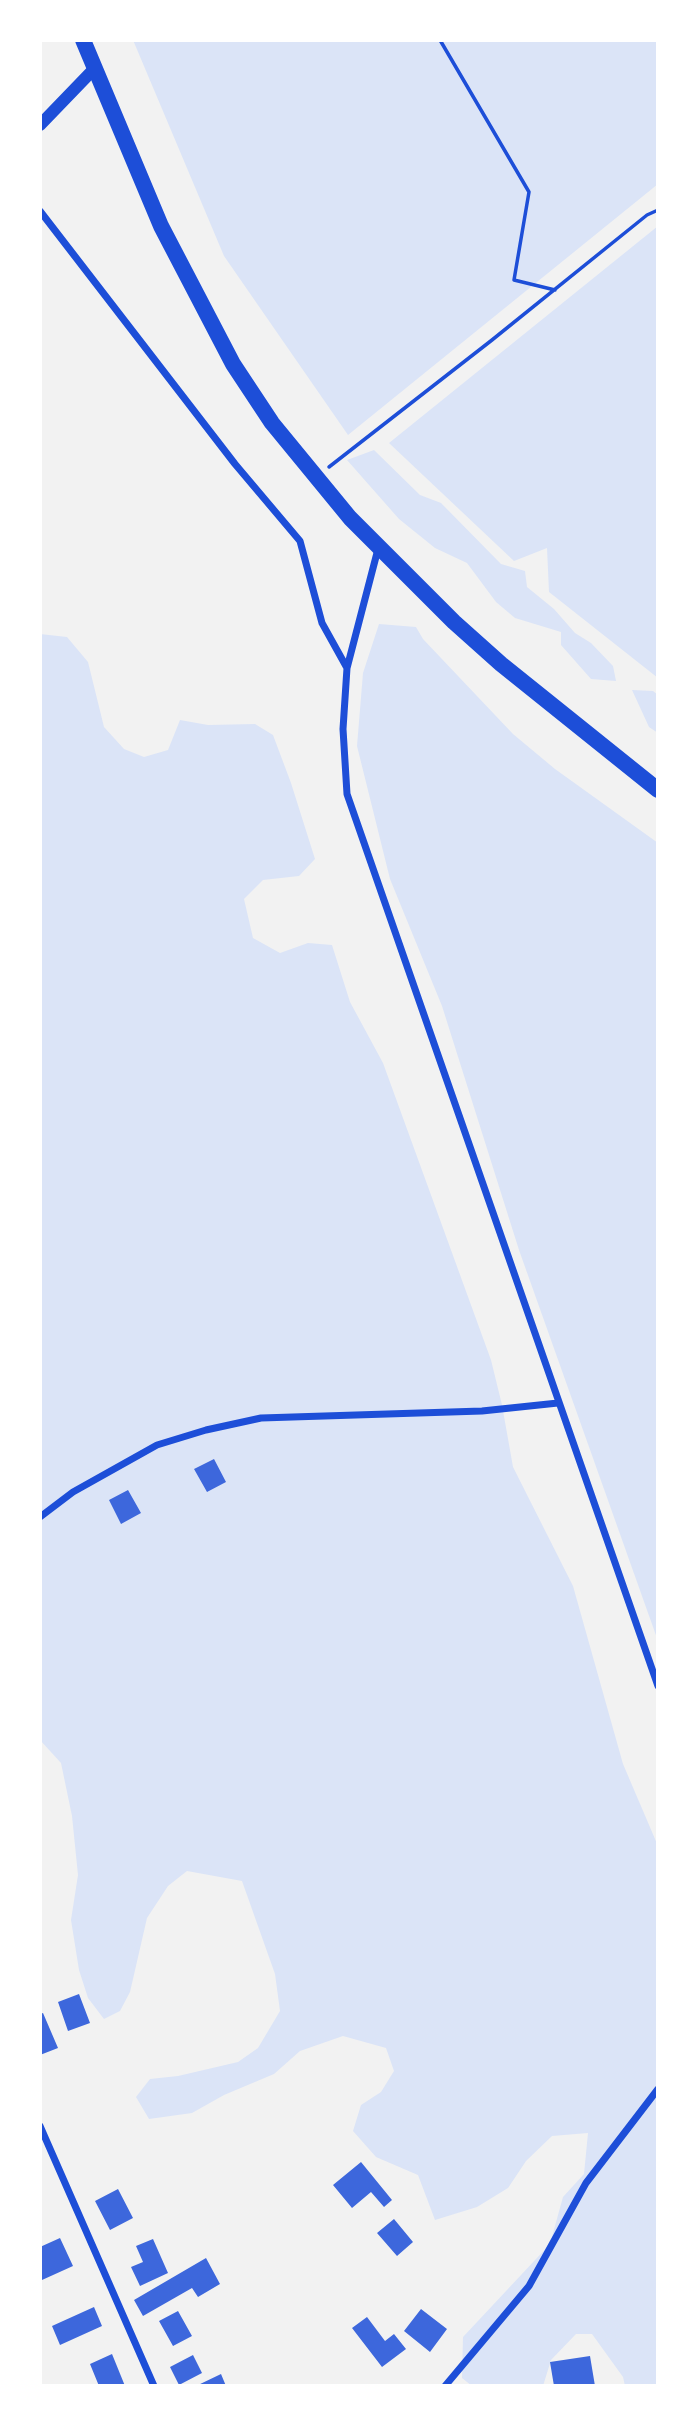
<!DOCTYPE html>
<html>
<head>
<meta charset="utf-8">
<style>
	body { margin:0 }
	#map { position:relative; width:698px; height:2426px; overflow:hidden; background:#f2f2f2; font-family:Montserrat,sans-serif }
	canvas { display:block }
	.frame { position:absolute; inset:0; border:42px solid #fff; pointer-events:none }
</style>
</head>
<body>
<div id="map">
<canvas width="698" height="2426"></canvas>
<div class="frame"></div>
</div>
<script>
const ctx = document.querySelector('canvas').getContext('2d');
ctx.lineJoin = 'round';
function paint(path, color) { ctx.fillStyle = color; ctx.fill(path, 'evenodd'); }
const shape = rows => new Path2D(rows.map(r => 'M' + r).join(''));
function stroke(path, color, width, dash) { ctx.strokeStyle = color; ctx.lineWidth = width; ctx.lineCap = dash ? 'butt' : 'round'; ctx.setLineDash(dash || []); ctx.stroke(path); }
const green = shape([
	[133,40,658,40,658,184,348,435,224,256],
	[658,226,658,678,549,592,547,548,514,561,389,443],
	[374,450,420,495,441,503,501,564,525,571,527,587,554,609,575,633,591,643,613,666,616,681,591,679,561,645,561,632,515,618,496,602,467,563,435,548,399,519,347,460],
	[379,624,416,627,423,639,513,734,555,769,658,843,658,1641,519,1250,442,1006,390,879,357,746,363,673],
	[40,634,67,637,88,662,104,727,124,749,144,757,168,750,180,720,208,725,255,724,273,735,291,783,315,859,299,876,263,880,244,899,253,938,280,953,308,943,332,945,350,1002,383,1063,491,1360,502,1405,513,1467,573,1586,623,1764,658,1846,658,2386,625,2386,623,2377,592,2334,576,2334,551,2360,543,2386,472,2386,462,2378,463,2337,550,2244,563,2197,584,2174,588,2133,552,2136,526,2161,508,2188,477,2207,435,2220,418,2175,376,2157,353,2131,361,2105,381,2092,394,2071,386,2048,343,2036,300,2051,274,2074,224,2095,192,2113,149,2119,136,2097,150,2079,178,2076,238,2062,258,2048,280,2011,275,1974,242,1881,187,1871,168,1886,147,1918,130,1992,120,2011,104,2019,88,1998,79,1970,71,1920,78,1875,72,1816,61,1763,40,1740],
	[632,690,653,691,658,695,658,733,649,727]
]);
const building = shape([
	[214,1459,226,1482,207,1492,194,1469],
	[128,1490,141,1513,121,1524,109,1500],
	[79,1994,90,2023,68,2031,58,2002],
	[43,2013,58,2048,40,2055,40,2014],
	[361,2162,392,2200,384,2207,371,2192,352,2208,333,2185],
	[118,2189,133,2218,110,2230,95,2201],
	[394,2219,413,2242,397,2256,377,2233],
	[60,2238,73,2266,42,2280,40,2275,40,2247],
	[153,2239,168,2273,140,2286,131,2267,143,2262,136,2246],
	[206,2258,220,2284,198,2297,192,2288,143,2316,134,2300],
	[94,2307,102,2326,60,2345,52,2326],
	[421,2309,447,2329,430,2352,404,2331],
	[178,2311,192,2336,173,2346,159,2321],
	[367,2317,385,2341,394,2334,406,2349,382,2367,352,2328],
	[112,2354,125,2386,99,2386,90,2364],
	[193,2355,202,2373,179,2385,170,2367],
	[590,2356,595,2386,554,2386,550,2362],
	[221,2374,226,2386,196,2386]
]);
const path = shape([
	[440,40,529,192,514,280,555,290],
	[329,467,492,340,647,215,658,210]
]);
const minor = shape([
	[40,211,235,464,300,541,322,623,347,668,343,729,347,794,658,1686],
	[347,668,378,549],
	[40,1517,73,1492,157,1445,206,1430,261,1418,482,1411,558,1403],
	[40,2126,154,2386],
	[445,2386,529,2286,586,2183,658,2089]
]);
const tertiary = shape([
	[40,125,94,69]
]);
const primary = shape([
	[83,40,161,226,233,364,272,423,350,518,454,622,501,664,658,790]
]);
paint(green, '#dbe4f7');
paint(building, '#3d67dc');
stroke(path, '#1d4ed8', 3.5);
stroke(minor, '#1d4ed8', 7);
stroke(tertiary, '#1d4ed8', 12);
stroke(primary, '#1d4ed8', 16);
</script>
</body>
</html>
